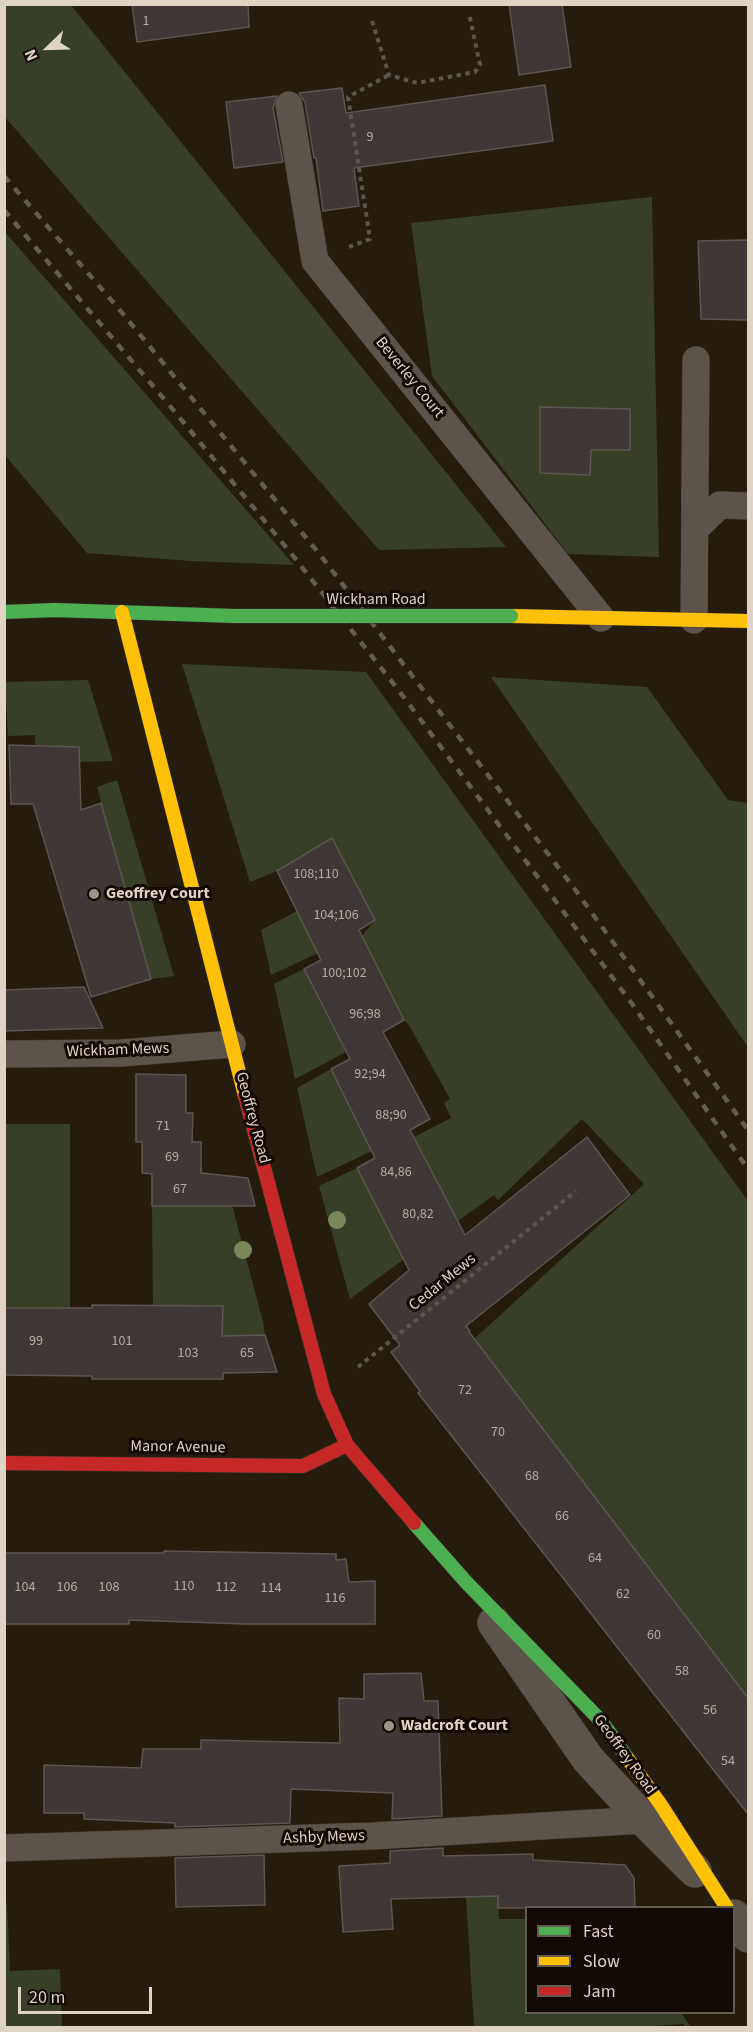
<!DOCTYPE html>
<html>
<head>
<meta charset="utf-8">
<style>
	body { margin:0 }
	#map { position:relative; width:753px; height:2032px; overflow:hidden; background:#251c0e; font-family:"Source Sans 3",sans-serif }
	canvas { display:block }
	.frame { position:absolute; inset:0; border:6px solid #dfd3c5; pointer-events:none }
	.legend { position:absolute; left:525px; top:1906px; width:210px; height:108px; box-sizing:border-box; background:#110902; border:2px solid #635a50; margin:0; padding:8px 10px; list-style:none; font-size:18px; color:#dfd3c5 }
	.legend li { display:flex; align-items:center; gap:12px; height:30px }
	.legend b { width:30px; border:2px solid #635a50 }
	.north { position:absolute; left:18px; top:18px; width:60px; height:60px; -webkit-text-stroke:4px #110902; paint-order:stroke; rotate:247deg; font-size:16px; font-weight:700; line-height:24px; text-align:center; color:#dfd3c5 }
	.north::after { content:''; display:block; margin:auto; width:21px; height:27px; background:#dfd3c5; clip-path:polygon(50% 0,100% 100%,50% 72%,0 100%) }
	.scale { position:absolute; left:18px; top:1987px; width:134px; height:27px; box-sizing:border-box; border:3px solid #dfd3c5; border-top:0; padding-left:8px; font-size:18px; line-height:21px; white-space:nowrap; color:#dfd3c5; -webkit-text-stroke:4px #110902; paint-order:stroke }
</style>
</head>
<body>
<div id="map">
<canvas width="753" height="2032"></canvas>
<div class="frame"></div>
<ul class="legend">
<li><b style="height:8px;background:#4caf50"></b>Fast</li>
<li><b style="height:8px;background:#ffc107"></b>Slow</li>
<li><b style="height:8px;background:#c62828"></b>Jam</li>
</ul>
<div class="north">N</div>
<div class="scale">20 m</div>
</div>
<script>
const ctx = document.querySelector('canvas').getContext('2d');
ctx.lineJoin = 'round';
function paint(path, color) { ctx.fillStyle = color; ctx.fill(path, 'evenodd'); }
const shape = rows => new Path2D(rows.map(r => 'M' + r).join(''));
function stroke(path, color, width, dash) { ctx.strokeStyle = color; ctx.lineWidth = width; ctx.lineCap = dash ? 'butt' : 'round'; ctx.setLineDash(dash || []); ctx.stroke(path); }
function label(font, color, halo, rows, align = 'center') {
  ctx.font = font + ' "Source Sans 3",sans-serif'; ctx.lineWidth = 6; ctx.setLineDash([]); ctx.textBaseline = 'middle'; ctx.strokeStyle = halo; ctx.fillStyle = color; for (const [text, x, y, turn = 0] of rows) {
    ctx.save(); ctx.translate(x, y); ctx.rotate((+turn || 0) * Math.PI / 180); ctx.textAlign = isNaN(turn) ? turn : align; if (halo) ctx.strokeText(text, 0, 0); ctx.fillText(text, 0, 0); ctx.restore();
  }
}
const green = shape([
	[4,5,71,5,506,547,379,550,5,117],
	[652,197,659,557,568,554,432,376,411,223],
	[540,407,630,409,630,450,591,450,590,475,540,473],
	[5,232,294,565,191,561,87,553,5,455],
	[182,664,366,672,748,1201,748,1698,474,1339,644,1184,582,1119,498,1200,494,1195,458,1221,414,1137,451,1118,444,1103,450,1099,409,1025,404,1020,361,937,375,920,332,838,277,871,250,882],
	[491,677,647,687,728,800,748,803,748,1047],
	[88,680,113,761,79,762,78,747,35,745,35,735,8,736,5,682],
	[117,780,174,976,151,979,97,787],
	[297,911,318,953,271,975,261,930],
	[304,969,346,1052,295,1079,274,984],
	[331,1069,372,1151,317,1177,297,1088],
	[5,1124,70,1124,70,1308,5,1307],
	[357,1168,404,1259,350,1299,319,1186],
	[232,1205,263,1322,265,1335,222,1336,222,1306,153,1305,152,1206],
	[466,1897,498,1897,499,1919,526,1919,526,2012,681,2013,691,2027,684,2027,684,2024,626,2028,474,2027],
	[5,1903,7,1903,10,1971,60,1969,62,2027,5,2027]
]);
const building = shape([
	[132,4,248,4,249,27,137,42,132,4],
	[509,4,562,4,571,67,519,75,509,4],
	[545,85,553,141,354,168,359,206,323,211,316,158,314,158,305,102,299,93,342,88,346,113,545,85],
	[277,96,273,108,283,162,234,168,226,102,277,96],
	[748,240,748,320,701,319,698,241,748,240],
	[540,407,630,409,630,450,591,450,590,475,540,473,540,407],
	[9,745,79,747,81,810,101,803,151,979,91,997,33,804,11,804,9,745],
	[332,838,375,920,359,930,404,1020,383,1032,430,1119,410,1130,465,1235,587,1137,630,1195,466,1326,470,1331,469,1332,748,1698,748,1814,418,1393,420,1391,391,1352,400,1345,369,1304,409,1270,357,1168,375,1158,331,1069,350,1059,304,969,321,960,277,871,332,838],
	[84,987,103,1028,4,1031,4,990,84,987],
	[136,1074,186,1075,186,1113,193,1113,192,1142,201,1142,201,1173,248,1178,255,1206,152,1206,152,1174,142,1173,142,1142,136,1142,136,1074],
	[92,1305,223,1306,222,1336,265,1335,277,1372,223,1373,223,1379,92,1379,92,1376,4,1375,4,1308,92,1308,92,1305],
	[164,1551,336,1554,336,1560,346,1559,349,1582,375,1581,375,1624,245,1624,129,1620,129,1624,4,1624,4,1553,164,1553,164,1551],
	[421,1673,424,1701,438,1701,442,1816,392,1819,393,1793,291,1789,290,1823,175,1827,175,1823,84,1819,84,1813,44,1813,44,1765,141,1768,143,1749,201,1749,201,1740,340,1743,339,1698,364,1699,364,1674,421,1673],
	[443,1848,443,1856,533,1854,533,1860,625,1865,634,1878,635,1908,498,1908,498,1896,391,1899,393,1929,343,1932,339,1866,390,1863,390,1851,443,1848],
	[264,1855,265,1905,176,1907,175,1858,264,1855]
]);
const path = shape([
	[372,21,389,75,417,83,475,72,480,65,469,13],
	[349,247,370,239,348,97,389,75],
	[358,1367,576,1191]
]);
const lane = shape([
	[289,105,315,261,601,618],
	[695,529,720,505,748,506],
	[694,620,696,360],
	[4,1054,122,1053,232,1044],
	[4,1848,373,1836,644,1820]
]);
const street = shape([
	[494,1623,588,1759,644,1820,695,1871],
	[734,1916,748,1936]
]);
const fast = shape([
	[4,612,55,610,235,616],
	[414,1523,466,1582,602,1722,628,1759]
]);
const slow = shape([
	[122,612,245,1096],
	[511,616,748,621],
	[628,1759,661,1805,727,1908]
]);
const jam = shape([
	[245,1096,324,1394,347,1445,414,1523],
	[4,1463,303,1466,347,1445]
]);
const rail = shape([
	[4,176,119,309,321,556,574,888,748,1130],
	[4,210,175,412,290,552,400,692,630,1001,748,1169]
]);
const fastBridge = shape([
	[235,616,511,616]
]);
const trees = [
	[337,1220],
	[243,1250]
];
const markers = [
	[94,894,6,"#9e9385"],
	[389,1726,6,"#9e9385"]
];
const numberNames = [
	["1",146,22],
	["9",370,138],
	["108;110",316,875],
	["104;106",336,916],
	["100;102",344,974],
	["96;98",365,1015],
	["92;94",370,1075],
	["88;90",391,1116],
	["71",163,1127],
	["69",172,1158],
	["84,86",396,1173],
	["67",180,1190],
	["80,82",418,1215],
	["99",36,1342],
	["101",122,1342],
	["103",188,1354],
	["65",247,1354],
	["72",465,1391],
	["70",498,1433],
	["68",532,1477],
	["66",562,1517],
	["64",595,1559],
	["110",184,1587],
	["104",25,1588],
	["106",67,1588],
	["108",109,1588],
	["112",226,1588],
	["114",271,1589],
	["62",623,1595],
	["116",335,1599],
	["60",654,1636],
	["58",682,1672],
	["56",710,1711],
	["54",728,1762]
];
const streetNames = [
	["Beverley Court",409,378,51],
	["Wickham Road",376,600],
	["Wickham Mews",118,1051,-2],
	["Geoffrey Road",252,1118,75],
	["Cedar Mews",443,1283,-39],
	["Manor Avenue",178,1448,1],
	["Geoffrey Road",624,1755,54],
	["Ashby Mews",324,1838,-2]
];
const poiNames = [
	["Geoffrey Court",106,894],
	["Wadcroft Court",401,1726]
];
paint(green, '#374027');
paint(building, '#3f3836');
stroke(building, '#5d5553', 1.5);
stroke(lane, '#3d352c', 28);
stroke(street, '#3d352c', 34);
stroke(fast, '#3d352c', 15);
stroke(slow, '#3d352c', 15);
stroke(jam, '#3d352c', 15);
stroke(path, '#5d564d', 4, [4.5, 4.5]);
stroke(lane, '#5c534a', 27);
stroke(street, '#5c534a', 33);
stroke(fast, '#4caf50', 14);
stroke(slow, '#ffc107', 14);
stroke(jam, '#c62828', 14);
stroke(rail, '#625c52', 4.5, [8, 8]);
stroke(fastBridge, '#3d352c', 15, []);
stroke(fastBridge, '#4caf50', 14);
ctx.fillStyle = '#79875a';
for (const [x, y] of trees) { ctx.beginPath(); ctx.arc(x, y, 9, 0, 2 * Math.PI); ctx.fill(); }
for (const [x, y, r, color] of markers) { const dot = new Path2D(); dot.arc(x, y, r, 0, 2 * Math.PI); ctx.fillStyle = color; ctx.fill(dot); stroke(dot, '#110902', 2); }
label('14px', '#b7aca1', null, numberNames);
label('16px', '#dfd3c5', '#110902', streetNames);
label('bold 16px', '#dfd3c5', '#110902', poiNames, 'left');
</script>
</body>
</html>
